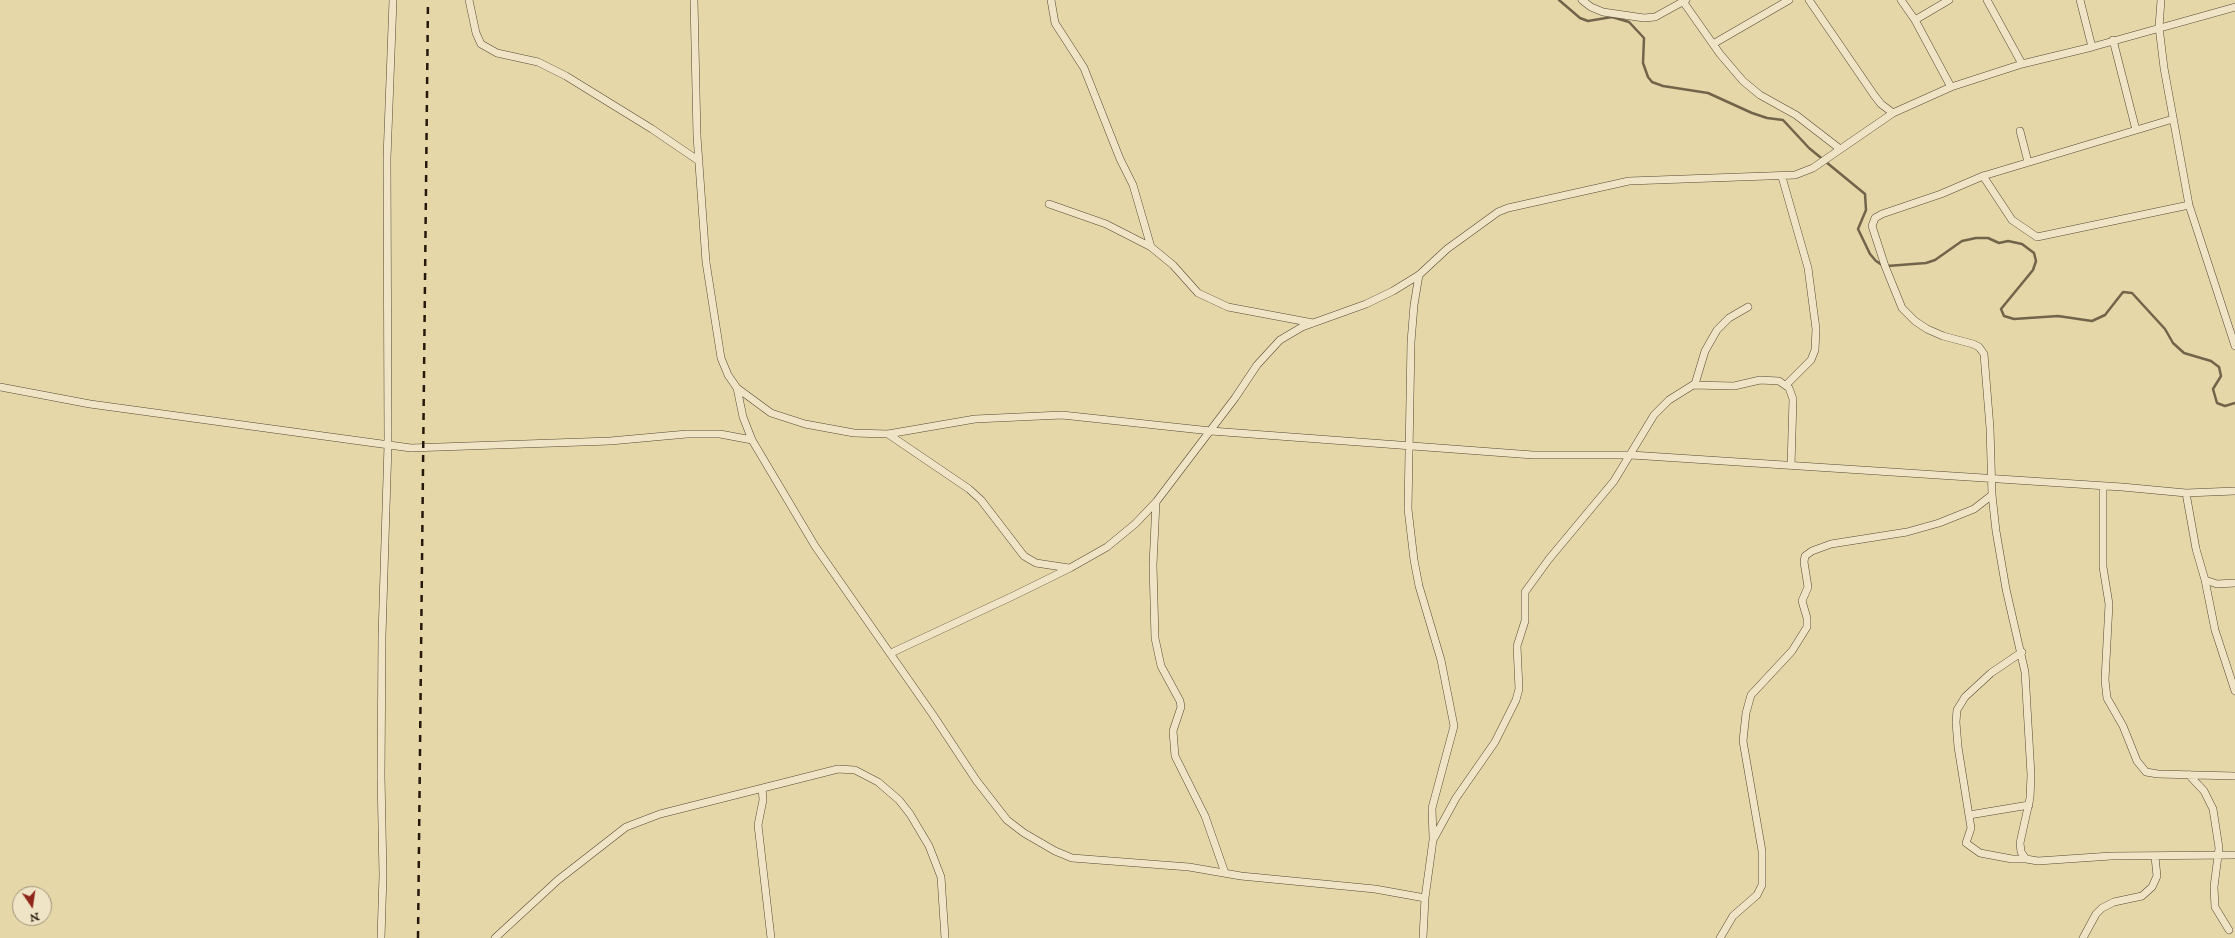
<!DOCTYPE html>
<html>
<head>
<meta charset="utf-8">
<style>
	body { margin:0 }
	#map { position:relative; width:2235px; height:938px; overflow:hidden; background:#e6d7a8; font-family:"IM FELL English",serif }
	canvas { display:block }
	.north { position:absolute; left:12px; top:886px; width:40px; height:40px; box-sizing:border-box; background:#efe5c6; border:1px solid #9e937c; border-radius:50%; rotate:167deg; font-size:11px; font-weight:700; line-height:16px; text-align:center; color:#25180c }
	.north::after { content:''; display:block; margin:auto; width:14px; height:18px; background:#8f2418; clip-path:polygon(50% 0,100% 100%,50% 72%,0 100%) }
</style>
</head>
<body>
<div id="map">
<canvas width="2235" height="938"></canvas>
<div class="north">N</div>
</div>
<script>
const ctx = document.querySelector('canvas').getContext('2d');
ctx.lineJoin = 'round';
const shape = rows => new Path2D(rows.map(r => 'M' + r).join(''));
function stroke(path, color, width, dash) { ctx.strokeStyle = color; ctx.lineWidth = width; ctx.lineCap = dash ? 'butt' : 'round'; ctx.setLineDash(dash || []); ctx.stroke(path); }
const stream = shape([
	[1559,0,1580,18,1588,21,1612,17,1629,22,1644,38,1643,63,1648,77,1652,82,1663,86,1708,93,1752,113,1767,118,1783,120,1809,148,1865,194,1866,210,1858,229,1870,254,1876,261,1882,265],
	[1887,266,1926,263,1935,260,1962,241,1976,238,1988,238,1999,243,2008,241,2022,244,2034,253,2036,261,2033,270,2001,309,2004,316,2014,319,2058,316,2092,321,2105,315,2123,292,2132,293,2165,329,2173,343,2184,353,2211,361,2219,367,2221,376,2213,389,2217,403,2225,406,2235,403]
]);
const minor = shape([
	[469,0,476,33,481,44,497,53,538,62,566,76,652,129,699,161],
	[694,0,697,136,706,262,721,358,728,375,737,388,771,413,805,424,854,433,888,434,975,419,1062,415,1211,431,1533,455,1631,455,2122,487,2186,493,2235,491],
	[1051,0,1055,23,1084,68,1120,159,1133,185,1151,247],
	[1582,0,1591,7,1603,12,1644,18,1655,17,1686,0],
	[1682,0,1720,54,1743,81,1760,95,1796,115,1840,149],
	[1809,0,1874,95,1881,104,1893,113,1951,87],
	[1901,0,1915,20,1951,87,2022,64,2092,47,2235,7],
	[1987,0,2022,64],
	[2080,0,2092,47],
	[2161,0,2159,27,2164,68,2189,205,2235,346],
	[1915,20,1949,0],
	[2113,40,2136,130],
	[1713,44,1789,0],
	[2173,119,1983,176,1941,194,1882,214,1875,218,1872,226,1885,266,1902,308,1915,321,1927,329,1943,336,1973,344,1979,347,1984,354,1990,428,1992,495,1996,531,2006,589,2025,672,2031,775,2030,798,2020,843,2021,852,2026,859,2038,861,2111,856,2235,855],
	[2020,131,2028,162],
	[1983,176,2012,220,2037,237,2189,205],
	[1782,177,1808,268,1816,329,1815,350,1811,360,1786,385],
	[1049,204,1106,224,1151,247,1173,265,1198,293,1228,307,1313,323],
	[1419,275,1414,305,1411,342,1408,509,1414,560,1419,586,1441,660,1454,726,1432,808,1433,838],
	[1695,384,1705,351,1717,330,1729,318,1748,307],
	[0,387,90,404,411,448,610,441,687,434,720,434,752,440],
	[737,388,743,417,752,440,815,546,933,715,976,780,1007,820,1024,833,1055,851,1072,858,1189,867,1241,876,1375,889,1425,898],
	[888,434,969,489,981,500,1024,556,1036,563,1069,568],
	[2103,486,2103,567,2109,604,2105,680,2107,698,2123,726,2137,761,2146,772,2158,774,2235,776],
	[2186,493,2196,549,2205,580,2217,584,2235,583],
	[1156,502,1153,565,1155,638,1161,666,1180,701,1181,707,1173,731,1175,756,1205,816,1225,873],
	[2205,580,2215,630,2235,691],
	[2022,652,1991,673,1965,697,1957,710,1956,722,1958,747,1971,828,1966,843,1980,853,2012,859,2026,859],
	[891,653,1013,596,1070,568,1107,547,1135,524,1156,502,1235,398,1257,365,1280,340,1302,327,1366,304,1393,291,1419,275,1447,249,1498,212,1508,208,1629,181,1795,175,1813,168,1893,113],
	[2189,775,2204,791,2213,809,2219,848,2214,887,2215,907,2229,930],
	[762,788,763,800,758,825,771,938],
	[1969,815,2029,805],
	[381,938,383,875,381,776,382,636,388,445,387,158,393,0],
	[495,938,558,880,626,827,660,814,838,769,855,770,878,782,899,800,910,814,929,846,941,877,945,938],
	[1423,938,1425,898,1433,840,1456,798,1495,742,1516,700,1519,689,1517,646,1525,621,1525,592,1549,559,1614,481,1654,415,1669,400,1693,385,1734,386,1760,380,1779,381,1789,388,1793,399,1791,466],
	[1720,938,1733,916,1757,895,1762,885,1762,851,1743,741,1746,713,1751,695,1792,651,1807,627,1807,618,1802,601,1808,587,1804,562,1805,556,1812,551,1831,544,1907,532,1939,523,1974,509,1992,495],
	[2083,938,2096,914,2102,908,2114,902,2142,896,2152,887,2157,876,2155,857]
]);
const rail = shape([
	[418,938,428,0]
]);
stroke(stream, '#71644a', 2.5);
stroke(minor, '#554833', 8);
stroke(minor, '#efe5c6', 7);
stroke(rail, '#25180c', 2.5, [7, 7]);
</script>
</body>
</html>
